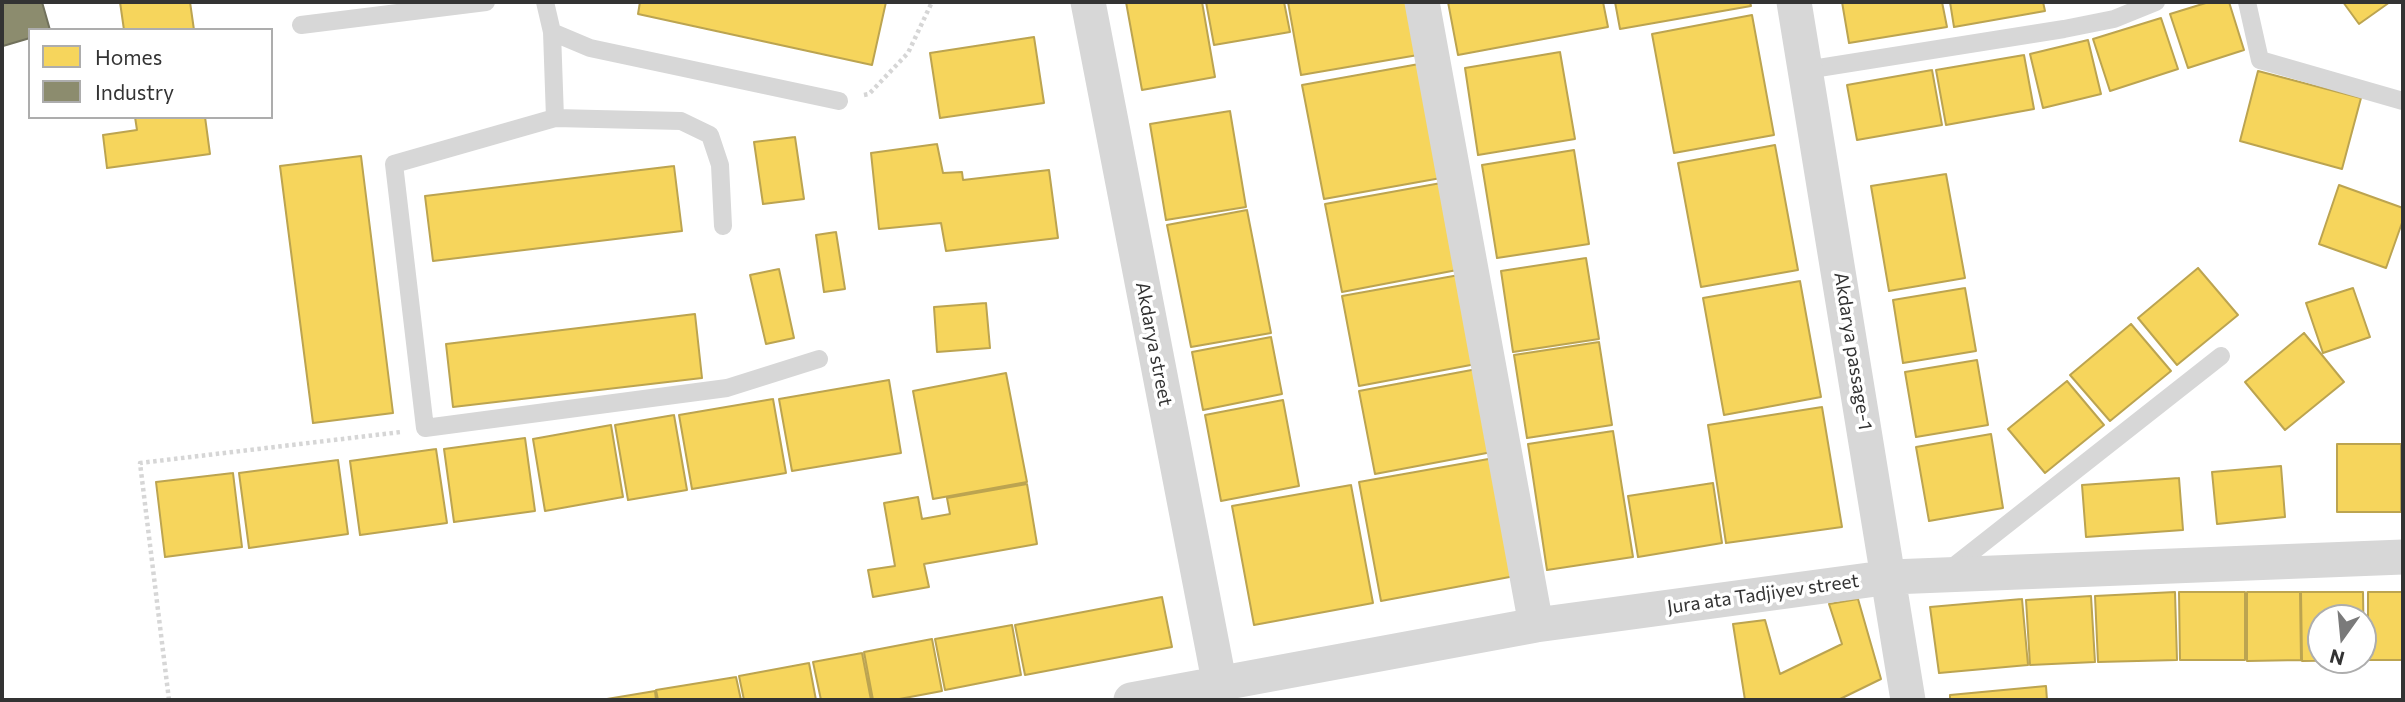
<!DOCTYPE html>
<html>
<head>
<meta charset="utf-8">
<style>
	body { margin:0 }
	#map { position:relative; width:2405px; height:702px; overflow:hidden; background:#fff; font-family:Commissioner,sans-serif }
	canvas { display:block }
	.frame { position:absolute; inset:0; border:4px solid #333; pointer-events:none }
	.legend { position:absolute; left:28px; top:28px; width:245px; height:91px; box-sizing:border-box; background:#fff; border:2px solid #adadad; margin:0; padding:9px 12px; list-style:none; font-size:21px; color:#333 }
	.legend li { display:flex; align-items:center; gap:14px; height:35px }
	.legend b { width:35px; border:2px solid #adadad }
	.north { position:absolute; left:2307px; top:604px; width:70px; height:70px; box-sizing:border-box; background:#fff; border:2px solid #adadad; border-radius:50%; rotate:195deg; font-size:19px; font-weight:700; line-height:28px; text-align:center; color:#333 }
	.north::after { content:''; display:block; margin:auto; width:24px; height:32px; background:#7a7a7a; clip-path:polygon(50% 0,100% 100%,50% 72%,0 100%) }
</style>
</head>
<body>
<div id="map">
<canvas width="2405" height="702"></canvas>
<div class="frame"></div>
<ul class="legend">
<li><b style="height:19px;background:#f6d55c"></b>Homes</li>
<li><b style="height:19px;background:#8c8c6e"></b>Industry</li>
</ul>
<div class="north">N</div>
</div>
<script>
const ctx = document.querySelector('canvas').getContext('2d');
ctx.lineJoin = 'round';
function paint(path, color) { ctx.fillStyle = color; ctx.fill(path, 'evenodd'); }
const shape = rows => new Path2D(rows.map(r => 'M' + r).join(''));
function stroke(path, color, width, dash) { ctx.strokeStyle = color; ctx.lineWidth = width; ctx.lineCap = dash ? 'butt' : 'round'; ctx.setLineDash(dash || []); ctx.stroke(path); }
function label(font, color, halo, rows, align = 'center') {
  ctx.font = font + ' Commissioner,sans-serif'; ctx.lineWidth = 7; ctx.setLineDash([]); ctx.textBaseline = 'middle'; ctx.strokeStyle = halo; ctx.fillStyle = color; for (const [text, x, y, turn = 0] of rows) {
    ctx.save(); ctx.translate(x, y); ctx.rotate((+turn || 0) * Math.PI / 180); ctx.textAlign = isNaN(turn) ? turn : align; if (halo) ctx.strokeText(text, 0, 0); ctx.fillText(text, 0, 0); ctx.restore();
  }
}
const homes = shape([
	[120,2,190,2,194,30,124,30,120,2],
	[640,2,886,2,872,65,638,14,640,2],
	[1126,2,1202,2,1215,77,1142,90,1126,2],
	[1206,2,1284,2,1290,32,1214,45,1206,2],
	[1288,2,1409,2,1418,55,1301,75,1288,2],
	[1448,2,1603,2,1608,27,1458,55,1448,2],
	[1615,2,1750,2,1751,6,1620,29,1615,2],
	[1842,2,1942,2,1947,27,1849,43,1842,2],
	[1950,2,2043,2,2045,11,1954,27,1950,2],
	[2209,2,2229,2,2244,50,2188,68,2170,14,2209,2],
	[2343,2,2390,2,2359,24,2343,2],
	[1752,15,1774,135,1674,153,1652,34,1752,15],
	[2161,18,2178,69,2110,91,2093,39,2161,18],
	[1034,37,1044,103,940,118,930,53,1034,37],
	[2088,40,2101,94,2043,108,2030,54,2088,40],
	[1560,52,1575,139,1478,155,1465,68,1560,52],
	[2024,55,2034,109,1946,125,1936,70,2024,55],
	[1419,64,1441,178,1324,199,1302,85,1419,64],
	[1932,70,1942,125,1857,140,1847,85,1932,70],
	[2258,71,2361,98,2342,169,2240,141,2258,71],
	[1230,111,1246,207,1166,220,1150,124,1230,111],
	[135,117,205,117,210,154,107,168,103,135,137,130,135,117],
	[795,137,804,199,763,204,754,142,795,137],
	[937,144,943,173,962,172,963,180,1049,170,1058,238,946,251,941,223,879,229,871,153,937,144],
	[1775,145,1798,270,1701,287,1678,163,1775,145],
	[1574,150,1589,244,1497,258,1482,165,1574,150],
	[361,156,393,413,313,423,280,166,361,156],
	[674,166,682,231,433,261,425,196,674,166],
	[1946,174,1965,278,1889,291,1871,186,1946,174],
	[1441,183,1457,270,1342,292,1325,204,1441,183],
	[2339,185,2403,208,2403,220,2386,268,2319,244,2339,185],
	[1247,210,1271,333,1191,347,1167,225,1247,210],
	[836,232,845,289,824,292,816,235,836,232],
	[1586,258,1599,339,1513,352,1501,271,1586,258],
	[2198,268,2238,315,2177,365,2138,318,2198,268],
	[779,269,794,338,766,344,750,275,779,269],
	[1459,275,1476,364,1359,386,1342,296,1459,275],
	[1800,281,1821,397,1724,415,1703,298,1800,281],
	[1965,288,1976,351,1903,363,1893,300,1965,288],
	[2353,288,2370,337,2323,353,2306,303,2353,288],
	[986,303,990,348,937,352,934,307,986,303],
	[695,314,702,378,453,407,446,344,695,314],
	[2131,324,2171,371,2110,421,2070,375,2131,324],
	[2304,333,2344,382,2285,430,2245,382,2304,333],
	[1271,337,1282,394,1203,410,1192,352,1271,337],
	[1599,342,1612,425,1527,438,1514,355,1599,342],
	[1977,360,1988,425,1916,437,1905,372,1977,360],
	[1477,369,1492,452,1375,474,1359,391,1477,369],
	[1006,373,1027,482,933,499,913,391,1006,373],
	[889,380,901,453,792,471,779,399,889,380],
	[2067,381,2104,425,2045,473,2008,429,2067,381],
	[773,399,786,473,692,489,679,415,773,399],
	[1283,400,1299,486,1221,501,1205,415,1283,400],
	[1822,407,1842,527,1726,543,1708,425,1822,407],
	[674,415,687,490,628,500,615,425,674,415],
	[611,425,623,497,545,511,533,439,611,425],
	[1613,431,1633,557,1547,570,1528,444,1613,431],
	[1991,434,2003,508,1929,521,1916,447,1991,434],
	[525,438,535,511,454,522,444,449,525,438],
	[2337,444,2401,444,2401,512,2337,512,2337,444],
	[436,449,447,523,360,535,350,461,436,449],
	[1494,458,1515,576,1381,601,1359,482,1494,458],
	[338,460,348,534,249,548,239,473,338,460],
	[2281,466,2285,517,2217,524,2212,472,2281,466],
	[233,473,242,547,165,557,156,482,233,473],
	[2179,478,2183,530,2086,537,2082,485,2179,478],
	[1713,483,1722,543,1638,557,1628,496,1713,483],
	[1027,484,1037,544,924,564,929,587,873,597,868,570,895,566,884,503,918,497,922,519,950,514,947,498,1027,484],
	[1351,485,1373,603,1254,625,1232,506,1351,485],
	[2175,592,2177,660,2098,662,2095,596,2175,592],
	[2179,592,2245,592,2245,660,2180,660,2179,592],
	[2247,592,2300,592,2301,660,2247,661,2247,592],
	[2301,592,2363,592,2364,660,2302,661,2301,592],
	[2321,618,2363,618,2363,660,2321,660,2321,618],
	[2368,592,2403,592,2403,660,2368,660,2368,592],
	[2091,596,2095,662,2030,665,2026,600,2091,596],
	[1162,597,1172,647,1025,675,1015,625,1162,597],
	[1858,599,1881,679,1838,700,1745,700,1733,624,1765,620,1780,674,1842,644,1829,604,1858,599],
	[2022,599,2028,665,1939,673,1930,607,2022,599],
	[1012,625,1021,675,945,690,935,639,1012,625],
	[932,639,942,691,894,700,873,700,864,652,932,639],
	[862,653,871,700,821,700,813,662,862,653],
	[809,663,816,700,744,700,739,676,809,663],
	[736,677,741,700,658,700,656,690,736,677],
	[2046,686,2047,700,1950,700,1950,695,2046,686],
	[655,691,656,700,601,700,655,691]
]);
const industry = shape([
	[2,2,42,2,50,30,30,30,30,38,3,46,2,2]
]);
const path = shape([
	[864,95,869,94,908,53,932,2],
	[169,700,140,463,401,432]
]);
const service = shape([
	[545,2,552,32,590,48,839,101],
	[2247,2,2260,60,2403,101],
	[301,25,486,2],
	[552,32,555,118,394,164,425,428,727,388,819,359],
	[1806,70,2064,29,2114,19,2156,2],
	[555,118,681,121,710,135,720,165,723,226],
	[1949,570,2221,356]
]);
const minor = shape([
	[1088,2,1220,686],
	[1422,2,1536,625],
	[1794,2,1908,700],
	[1131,700,1536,625,1891,577,2403,557]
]);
const streetNames = [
	["Akdarya street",1154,344,79],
	["Akdarya passage-1",1853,351,81],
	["Jura аta Tadjiyev street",1763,594,-8]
];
paint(homes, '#f6d55c');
stroke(homes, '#bca450', 2);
paint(industry, '#8c8c6e');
stroke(industry, '#71715c', 2);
stroke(path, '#d6d6d6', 4.5, [3.5, 3.5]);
stroke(service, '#d7d7d7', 18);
stroke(minor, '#d7d7d7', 35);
label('19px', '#333', '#fff', streetNames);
</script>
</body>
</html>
